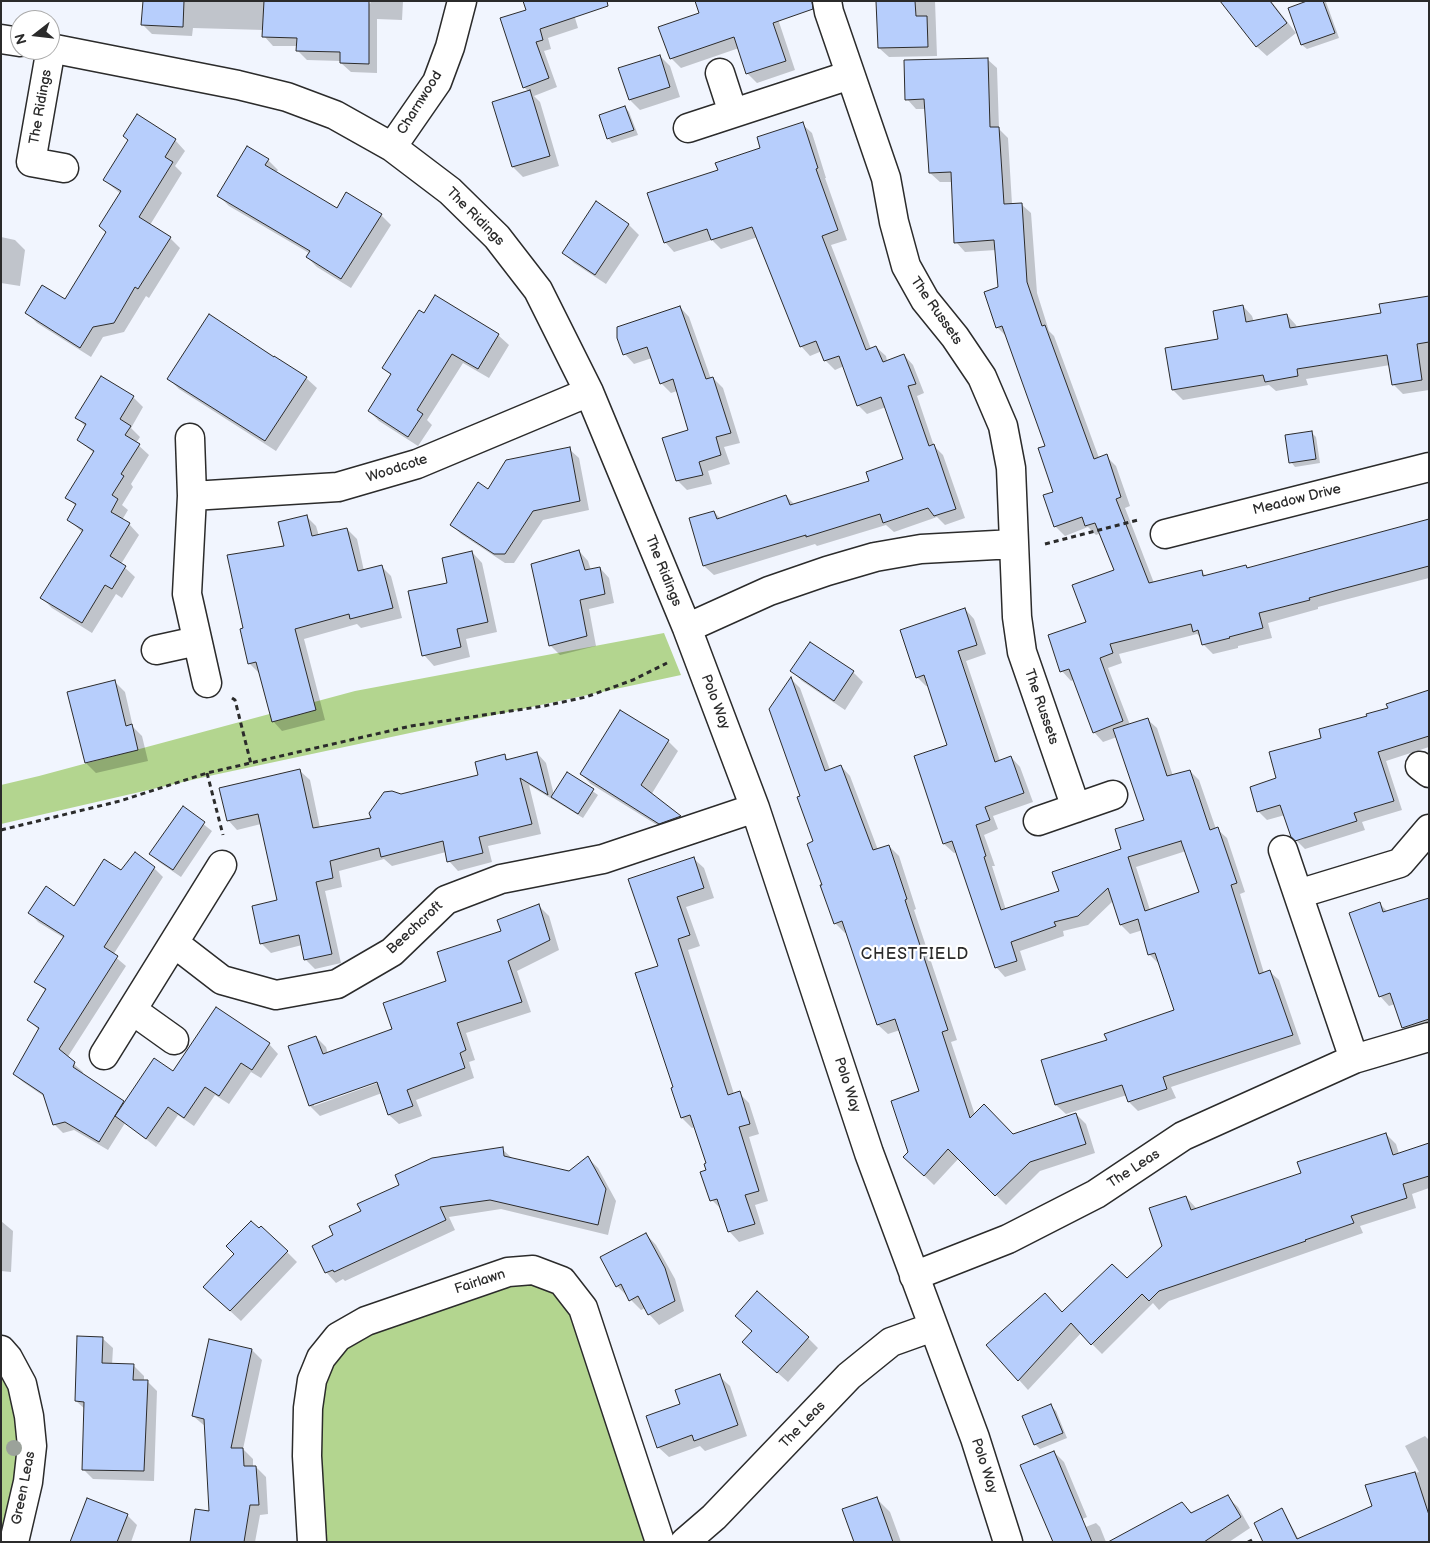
<!DOCTYPE html>
<html>
<head>
<meta charset="utf-8">
<style>
	body { margin:0 }
	#map { position:relative; width:1430px; height:1543px; overflow:hidden; background:#f1f5fe; font-family:"Balsamiq Sans",sans-serif }
	canvas { display:block }
	.frame { position:absolute; inset:0; border:2px solid #2b2b2b; pointer-events:none }
	.north { position:absolute; left:10px; top:10px; width:50px; height:50px; box-sizing:border-box; background:#fff; border:1px solid #aaa; border-radius:50%; rotate:254deg; font-size:14px; font-weight:700; line-height:20px; text-align:center; color:#2b2b2b }
	.north::after { content:''; display:block; margin:auto; width:18px; height:22px; background:#2b2b2b; clip-path:polygon(50% 0,100% 100%,50% 72%,0 100%) }
</style>
</head>
<body>
<div id="map">
<canvas width="1430" height="1543"></canvas>
<div class="frame"></div>
<div class="north">N</div>
</div>
<script>
const ctx = document.querySelector('canvas').getContext('2d');
ctx.lineJoin = 'round';
function paint(path, color) { ctx.fillStyle = color; ctx.fill(path, 'evenodd'); }
const shape = rows => new Path2D(rows.map(r => 'M' + r).join(''));
function stroke(path, color, width, dash) { ctx.strokeStyle = color; ctx.lineWidth = width; ctx.lineCap = dash ? 'butt' : 'round'; ctx.setLineDash(dash || []); ctx.stroke(path); }
function label(font, color, halo, rows, align = 'center') {
  ctx.font = font + ' "Balsamiq Sans",sans-serif'; ctx.lineWidth = 4.5; ctx.setLineDash([]); ctx.textBaseline = 'middle'; ctx.strokeStyle = halo; ctx.fillStyle = color; for (const [text, x, y, turn = 0] of rows) {
    ctx.save(); ctx.translate(x, y); ctx.rotate((+turn || 0) * Math.PI / 180); ctx.textAlign = isNaN(turn) ? turn : align; if (halo) ctx.strokeText(text, 0, 0); ctx.fillText(text, 0, 0); ctx.restore();
  }
}
const green = shape([
	[664,633,681,675,209,776,1,824,1,785,39,776,355,691],
	[511,1280,547,1285,573,1312,648,1542,319,1542,322,1380,342,1344],
	[1,1371,18,1399,21,1465,1,1542]
]);
const shadow = shape([
	[144,1,344,1,368,2,370,4,371,1,403,1,402,20,377,19,377,73,351,72,341,63,341,61,307,60,298,51,298,46,273,46,264,36,264,30,193,28,192,36,152,34,143,25],
	[570,1,578,28,548,38,551,49,544,51,557,87,534,96,540,102,559,166,523,177,513,167,494,103,529,92,524,87,502,19],
	[877,1,935,1,937,56,889,57,879,48],
	[1222,1,1271,1,1296,33,1267,56,1256,46],
	[1310,1,1326,2,1339,38,1307,49,1302,45,1289,9],
	[776,13,795,70,757,83,747,73,739,48,681,68,671,58],
	[660,56,670,66,680,97,640,110,630,100],
	[987,59,997,68,999,129,1008,138,1012,204,1021,204,1031,213,1037,293,1049,331,1054,336,1099,458,1106,456,1116,466,1130,506,1125,508,1154,583,1202,572,1206,576,1246,566,1249,569,1429,521,1429,578,1348,599,1318,607,1318,609,1268,623,1272,638,1238,646,1238,648,1213,654,1203,644,1202,639,1197,634,1119,654,1122,663,1108,668,1130,725,1147,719,1157,728,1173,776,1190,771,1199,780,1216,829,1217,829,1227,838,1245,892,1240,894,1264,973,1269,971,1279,980,1301,1044,1171,1087,1176,1098,1138,1111,1129,1102,1127,1095,1066,1114,1056,1105,1108,1041,1175,1011,1159,964,1150,955,1143,930,1130,934,1121,925,1113,901,1088,925,1063,931,1064,936,1020,951,1026,970,1005,977,996,967,957,852,954,853,944,844,916,757,949,746,929,686,926,686,917,677,965,609,974,619,986,654,966,661,1000,761,1011,757,1020,767,1033,802,993,816,998,829,984,835,995,866,992,866,1006,910,1060,891,1122,850,1146,821,1117,737,1103,742,1094,732,1074,680,1071,681,1062,671,1115,571,1101,533,1096,535,1088,527,1065,536,1055,526,1055,493,1047,447,1007,337,998,328,986,293,999,288,996,250,965,252,956,242,953,182,940,182,930,173,926,109,916,109,907,99],
	[1186,851,1201,893,1150,910,1136,867],
	[625,107,629,112,638,135,612,143,608,138],
	[137,116,175,140,185,151,175,166,182,173,150,225,170,238,180,248,149,298,146,296,124,332,103,337,91,357,37,323,27,313,65,301,107,233,100,226,121,194,104,180,129,141],
	[802,124,812,133,826,178,825,178,847,240,831,245,871,349,876,347,886,356,887,361,904,355,913,365,924,393,917,396,934,446,943,455,965,518,945,525,937,517,894,532,886,525,817,546,815,544,714,575,704,566,714,512,721,519,786,496,795,505,871,482,905,460,886,407,867,414,858,405,844,366,835,370,825,360,822,351,810,356,801,346,758,237,721,249,712,240,674,252,665,242,719,171,762,149],
	[268,160,278,170,276,173,337,209,381,215,391,225,351,288,317,267,307,257,309,253,229,206,219,196],
	[596,203,629,225,639,235,606,284,574,263,563,252],
	[1,237,15,240,25,250,20,286,1,283],
	[436,297,498,335,509,345,489,378,463,363,427,420,432,425,418,446,379,421,369,411,392,376,384,368,425,315],
	[1429,298,1429,390,1403,394,1393,384,1390,365,1306,379,1308,385,1276,391,1269,385,1183,400,1173,390,1219,340,1243,306,1252,316,1254,322,1287,315,1296,325,1297,328,1382,314],
	[680,307,689,317,711,379,713,378,723,388,740,443,724,447,730,464,708,471,712,484,687,490,677,480,689,431,677,391,671,393,661,383,652,358,634,364,625,354],
	[306,378,317,388,276,451,179,389,169,379],
	[133,397,143,407,131,428,140,437,136,443,149,455,131,484,133,487,122,505,128,510,122,520,129,524,139,535,121,564,135,577,122,598,116,594,92,633,52,608,42,598,83,533,68,519,76,506,67,498,94,453,78,440,86,427,77,418],
	[1311,432,1316,437,1320,463,1295,467,1291,462],
	[569,449,579,458,589,510,543,520,514,563,505,563,461,534,452,525,489,491],
	[306,516,316,526,319,536,347,529,357,539,364,571,382,567,391,576,402,618,361,628,357,624,304,639,325,720,282,731,273,721,259,673,249,663,244,629,286,547],
	[579,551,588,561,591,570,600,568,609,578,614,603,589,609,596,646,560,655,550,645],
	[472,552,482,563,497,632,466,639,470,657,434,666,424,655,449,584],
	[792,671,853,672,863,682,845,710,802,681],
	[791,679,800,688,830,770,841,766,850,776,878,850,889,846,899,856,916,909,914,910,957,1040,951,1042,975,1115,1013,1135,1076,1114,1086,1124,1095,1153,1040,1171,1006,1205,959,1158,934,1185,915,1167,909,1152,921,1092,900,1030,888,1034,878,1025,847,932,845,933,835,923,823,886,815,842,802,796],
	[115,682,125,692,133,727,142,736,148,761,96,773,86,763],
	[1429,691,1429,747,1386,761,1402,810,1362,822,1365,830,1305,849,1292,836,1285,815,1267,820,1258,811,1278,779,1323,739],
	[668,741,678,751,651,795,690,827,670,833,591,784,581,774],
	[537,753,546,763,554,795,568,774,598,795,583,818,529,785,541,834,488,846,492,862,458,871,449,861,446,852,392,866,384,859,339,871,342,887,325,891,341,963,315,969,305,959,302,945,271,953,261,943,278,901,261,824,237,830,228,820,300,771,310,780,320,828,372,819,401,796,480,776,504,756,509,760],
	[183,808,212,831,181,877,159,862,151,854],
	[693,858,704,868,714,898,686,907,700,946,688,950,734,1094,739,1093,749,1103,759,1134,749,1137,768,1201,755,1205,764,1234,739,1242,729,1231,723,1211,712,1200,707,1171,708,1164,696,1127,692,1128,682,1118,672,1089,674,1088,660,967,630,880],
	[154,868,163,877,113,955,126,966,67,1058,83,1072,82,1075,125,1104,173,1073,269,1044,278,1054,261,1078,251,1072,229,1104,215,1095,194,1126,178,1115,156,1147,125,1123,108,1150,74,1130,63,1133,55,1125,45,1097,23,1082,14,1074,39,1030,29,1020,46,991,36,982,64,938,38,922,30,913,75,907,122,871],
	[1429,899,1429,1031,1413,1037,1403,1027,1395,1004,1389,1006,1380,996,1379,903,1388,912],
	[539,906,549,916,559,950,517,971,531,1012,466,1033,475,1060,469,1062,474,1078,416,1100,422,1116,399,1124,389,1115,382,1093,320,1116,310,1106,290,1047,316,1037,326,1047,328,1054,394,1030,502,932],
	[382,1079,383,1081,314,1106,314,1103],
	[1386,1134,1396,1144,1399,1154,1429,1145,1429,1188,1412,1194,1416,1208,1360,1226,1363,1233,1169,1301,1159,1310,1153,1303,1102,1354,1081,1333,1028,1390,988,1345,1063,1313,1127,1280,1163,1246,1186,1197,1197,1209,1303,1173],
	[502,1149,513,1159,570,1173,588,1158,598,1168,616,1201,608,1235,501,1209,449,1217,455,1230,345,1281,343,1279,336,1283,326,1272],
	[1,1221,13,1231,11,1272,1,1271],
	[646,1234,656,1245,675,1279,684,1311,659,1325,649,1314,645,1308,641,1310,617,1286],
	[287,1252,297,1262,241,1321,215,1297],
	[102,1338,113,1348,112,1365,134,1366,144,1376,144,1381,147,1381,157,1391,154,1481,93,1479,83,1469,85,1409,76,1401],
	[808,1338,818,1348,788,1382,754,1352],
	[252,1350,262,1360,243,1449,253,1459,253,1467,256,1467,266,1477,268,1514,260,1515,255,1542,191,1542,210,1513,206,1427,193,1416],
	[719,1376,730,1386,747,1436,705,1451,700,1446,669,1457,658,1447,682,1405],
	[1051,1406,1056,1411,1067,1438,1040,1449,1035,1444],
	[1425,1436,1429,1440,1429,1542,1374,1507,1366,1486,1419,1472,1405,1446],
	[1054,1452,1064,1462,1087,1517,1055,1531],
	[1227,1497,1238,1507,1250,1528,1229,1542,1173,1542,1182,1503,1192,1513],
	[876,1498,890,1512,901,1542,856,1542],
	[1281,1510,1286,1515,1300,1542,1264,1542],
	[127,1515,137,1525,131,1542,71,1542],
	[1096,1523,1100,1527,1106,1542,1074,1542,1070,1533]
]);
const building = shape([
	[143,1,184,1,183,27,141,25,143,1],
	[264,1,369,1,369,64,340,63,340,52,296,51,297,38,262,37,264,1],
	[523,1,607,1,608,6,540,29,543,40,536,42,549,78,523,88,500,18,526,10,523,1],
	[695,1,812,1,813,9,773,23,786,61,746,74,734,37,670,59,658,27,699,13,695,1],
	[876,1,915,1,916,16,927,16,928,47,878,48,876,1],
	[1220,1,1270,1,1287,23,1256,47,1220,1],
	[1307,1,1323,1,1335,33,1301,45,1288,8,1307,1],
	[660,55,670,87,629,100,618,68,660,55],
	[988,58,990,127,999,127,1004,204,1022,203,1027,282,1042,326,1045,325,1094,459,1107,454,1121,497,1116,499,1149,583,1202,570,1203,576,1246,565,1247,568,1429,519,1429,566,1338,590,1309,598,1310,600,1259,613,1263,628,1229,637,1230,638,1202,645,1198,630,1193,632,1191,624,1110,644,1113,653,1100,658,1123,721,1093,733,1069,669,1060,672,1048,635,1086,622,1072,585,1114,570,1095,523,1085,526,1082,517,1054,527,1043,495,1053,492,1038,448,1045,446,1002,326,996,328,984,292,998,287,994,240,954,243,951,172,929,173,924,99,905,100,904,60,988,58],
	[530,90,550,156,512,167,492,102,530,90],
	[625,106,634,130,607,139,599,115,625,106],
	[137,114,176,139,165,157,173,162,139,217,171,237,138,289,135,287,114,323,93,327,80,348,25,313,42,285,65,299,106,232,99,226,121,191,103,180,128,140,123,136,137,114],
	[803,122,818,168,816,169,838,230,822,236,866,350,876,346,883,362,904,354,916,384,908,386,929,446,934,444,956,509,934,516,928,508,883,523,880,514,806,537,806,535,703,566,689,518,714,511,717,519,786,495,790,505,869,481,866,472,903,459,881,397,857,406,839,356,824,361,816,341,800,347,752,227,711,240,707,229,664,243,647,193,718,170,715,163,760,148,757,137,803,122],
	[247,146,269,159,265,165,337,208,346,192,382,214,341,279,306,257,310,251,217,196,247,146],
	[596,201,629,224,595,275,562,253,596,201],
	[435,295,499,334,478,369,452,354,417,410,423,414,408,437,368,411,391,374,382,368,419,310,424,313,435,295],
	[1429,296,1429,342,1417,344,1422,380,1392,385,1387,355,1297,369,1298,376,1265,382,1263,375,1172,390,1165,348,1218,339,1213,311,1243,305,1246,322,1287,314,1290,328,1381,313,1379,304,1429,296],
	[680,306,706,379,713,377,731,433,716,437,721,455,699,462,703,475,676,481,662,438,688,430,673,379,660,384,647,347,623,355,617,338,617,327,680,306],
	[209,314,274,357,274,356,307,377,265,441,167,379,209,314],
	[101,376,134,396,120,419,131,426,125,435,140,444,121,474,124,476,112,495,118,499,111,512,130,523,110,556,126,566,112,589,105,585,82,623,40,598,83,530,67,520,76,504,65,498,94,451,77,440,86,424,75,418,101,376],
	[1312,431,1316,459,1289,463,1285,435,1312,431],
	[570,447,580,501,533,511,505,554,494,554,450,525,478,482,488,489,506,460,570,447],
	[307,515,312,536,347,528,358,571,382,565,393,608,350,619,349,614,295,629,316,710,272,722,256,662,248,664,240,629,243,628,227,555,284,546,278,522,307,515],
	[579,550,585,570,600,567,605,594,580,600,587,636,549,646,531,564,579,550],
	[472,551,488,622,457,629,461,647,422,656,408,591,447,583,442,558,472,551],
	[965,608,977,645,958,651,995,762,1011,756,1024,793,985,807,990,820,976,825,986,856,984,857,1001,910,1059,891,1052,872,1121,849,1115,829,1144,820,1113,729,1148,718,1167,776,1190,770,1210,830,1218,827,1237,883,1231,885,1259,974,1270,970,1293,1035,1163,1077,1167,1089,1128,1102,1122,1085,1055,1105,1041,1060,1107,1040,1104,1034,1174,1010,1155,953,1148,955,1138,919,1120,925,1108,888,1078,916,1054,922,1056,926,1011,942,1017,961,995,968,952,841,943,844,914,756,947,745,924,675,916,678,900,630,965,608],
	[1181,841,1199,892,1145,911,1128,857,1181,841],
	[810,642,854,671,834,701,790,671,810,642],
	[791,677,825,771,841,765,873,850,889,845,907,899,905,900,948,1030,942,1032,970,1118,984,1104,1013,1134,1076,1113,1086,1144,1030,1162,995,1196,948,1149,924,1176,903,1157,908,1152,891,1101,919,1091,895,1019,877,1025,842,921,834,924,820,885,822,885,807,844,813,841,797,797,800,796,769,709,791,677],
	[115,680,126,726,132,724,138,750,85,763,67,692,115,680],
	[1429,690,1429,736,1378,752,1394,801,1354,813,1357,821,1295,841,1291,837,1280,805,1257,812,1250,787,1276,778,1269,752,1321,738,1319,729,1367,716,1366,714,1388,708,1386,704,1429,690],
	[620,710,669,740,641,785,681,816,659,824,580,774,620,710],
	[537,752,548,795,520,778,532,824,479,837,483,853,447,862,443,841,381,857,379,848,330,861,333,878,316,882,332,954,304,960,299,935,260,944,252,906,277,900,258,814,227,821,219,788,300,769,313,828,371,818,369,813,384,792,392,791,401,794,478,775,475,762,505,754,506,760,537,752],
	[567,772,594,789,578,814,551,797,567,772],
	[183,806,205,822,173,870,149,854,183,806],
	[135,852,155,867,104,947,118,956,59,1049,75,1062,73,1067,124,1101,99,1142,65,1122,53,1125,43,1094,13,1074,39,1028,27,1020,46,989,34,982,64,936,28,913,46,886,74,906,104,859,121,870,135,852],
	[694,857,704,888,677,897,690,935,678,939,728,1095,740,1091,750,1124,739,1127,759,1191,745,1195,755,1224,728,1232,717,1199,710,1201,700,1172,706,1170,704,1164,706,1163,690,1115,681,1118,671,1088,673,1087,635,973,658,966,628,879,694,857],
	[1429,898,1429,1019,1402,1028,1390,993,1379,997,1349,913,1380,902,1383,912,1429,898],
	[539,904,550,940,508,961,522,1002,457,1023,466,1050,460,1053,465,1068,407,1090,413,1106,388,1115,377,1082,309,1106,288,1046,316,1036,323,1054,392,1029,383,1003,446,981,437,952,501,931,497,920,539,904],
	[216,1007,270,1043,252,1070,241,1063,219,1096,205,1087,184,1118,168,1107,146,1139,115,1116,154,1058,173,1071,216,1007],
	[1386,1133,1393,1155,1429,1143,1429,1176,1403,1184,1407,1198,1351,1216,1354,1223,1305,1240,1306,1241,1159,1291,1149,1301,1142,1294,1091,1345,1071,1323,1018,1381,986,1345,1045,1293,1062,1312,1112,1264,1127,1278,1162,1246,1149,1208,1186,1196,1191,1210,1301,1173,1297,1162,1386,1133],
	[503,1147,504,1156,569,1171,588,1156,606,1189,598,1225,490,1200,440,1207,446,1220,334,1272,333,1270,325,1273,312,1246,333,1235,329,1226,361,1211,357,1204,399,1185,395,1175,432,1158,503,1147],
	[251,1221,259,1228,261,1226,288,1251,230,1311,203,1287,234,1254,226,1246,251,1221],
	[646,1233,665,1268,675,1301,648,1315,638,1296,629,1301,621,1284,616,1287,600,1257,646,1233],
	[757,1291,809,1337,777,1373,742,1342,752,1331,735,1316,757,1291],
	[77,1336,103,1337,102,1363,134,1364,133,1380,148,1380,144,1471,82,1470,84,1402,75,1401,77,1336],
	[209,1339,252,1349,231,1448,243,1448,244,1466,256,1466,259,1505,250,1505,244,1542,190,1542,195,1509,209,1511,204,1419,192,1416,209,1339],
	[720,1374,738,1425,694,1441,692,1435,657,1448,646,1416,680,1404,675,1390,720,1374],
	[1051,1404,1063,1433,1034,1445,1022,1416,1051,1404],
	[1054,1451,1092,1542,1053,1542,1020,1465,1054,1451],
	[1415,1472,1429,1515,1429,1542,1263,1542,1254,1523,1282,1508,1297,1539,1372,1506,1365,1485,1415,1472],
	[1228,1495,1241,1517,1204,1542,1108,1542,1182,1502,1191,1513,1228,1495],
	[877,1497,893,1542,854,1542,842,1509,877,1497],
	[87,1498,128,1514,117,1542,70,1542,87,1498]
]);
const path = shape([
	[1045,544,1138,520],
	[232,698,235,700,251,764],
	[207,773,223,835],
	[1,830,120,801,207,773,411,726,544,706,586,697,633,680,667,663],
	[1248,1542,1252,1540]
]);
const minor = shape([
	[827,1,829,12,886,178,894,222,906,266,925,300,955,337,982,377,1003,426,1011,468,1017,617,1022,652,1076,808],
	[1,39,20,42],
	[50,48,238,85,287,97,335,115,392,147,450,191,497,237,538,290,589,392,687,628,755,808,869,1153,975,1438,1008,1542],
	[51,48,31,162,64,168],
	[720,73,733,113],
	[688,128,850,75],
	[392,147,437,82,450,47,462,1],
	[190,438,192,496,187,594,207,683],
	[192,496,338,487,417,464,589,392],
	[1165,534,1429,467],
	[687,628,769,591,827,571,875,557,921,549,1014,544],
	[156,650,197,641],
	[1420,766,1429,773],
	[1038,821,1113,795],
	[1283,850,1354,1059],
	[1298,894,1400,863,1429,829],
	[174,943,222,980,276,995,337,984,392,952,446,900,501,879,603,859,755,808],
	[132,1010,174,1040],
	[104,1055,222,865],
	[914,1276,1008,1239,1096,1194,1183,1136,1354,1059,1429,1037],
	[1,1350,8,1358,22,1384,29,1416,32,1446,28,1482,14,1542],
	[312,1542,307,1456,308,1408,312,1380,321,1358,338,1337,366,1321,508,1272,533,1270,562,1281,583,1308,660,1542],
	[685,1542,714,1517,849,1376,891,1342,933,1327]
]);
const trees = [
	[14,1448]
];
const streetNames = [
	["Charnwood",420,103,-58],
	["The Ridings",41,107,-80],
	["The Ridings",475,217,45],
	["The Russets",936,311,55],
	["Woodcote",397,469,-18],
	["Meadow Drive",1297,500,-14],
	["The Ridings",663,571,68],
	["Polo Way",715,702,69],
	["The Russets",1041,707,71],
	["Beechcroft",415,928,-43],
	["Polo Way",847,1085,72],
	["The Leas",1134,1169,-33],
	["Fairlawn",480,1282,-18],
	["The Leas",803,1425,-46],
	["Polo Way",984,1466,72],
	["Green Leas",24,1488,-79]
];
const quarterNames = [
	["CHESTFIELD",915,955]
];
paint(green, '#b3d58f');
paint(shadow, '#0003');
paint(building, '#b7cefc');
stroke(building, '#2b2b2b', 1);
stroke(minor, '#2b2b2b', 31);
stroke(path, '#2b2b2b', 3, [5, 4]);
stroke(minor, '#fff', 28);
ctx.fillStyle = '#9ba29a';
for (const [x, y] of trees) { ctx.beginPath(); ctx.arc(x, y, 8, 0, 2 * Math.PI); ctx.fill(); }
label('14px', '#2b2b2b', '#fff', streetNames);
ctx.letterSpacing = '1px';
label('16px', '#2b2b2b', '#fff', quarterNames);
ctx.letterSpacing = '0px';
</script>
</body>
</html>
